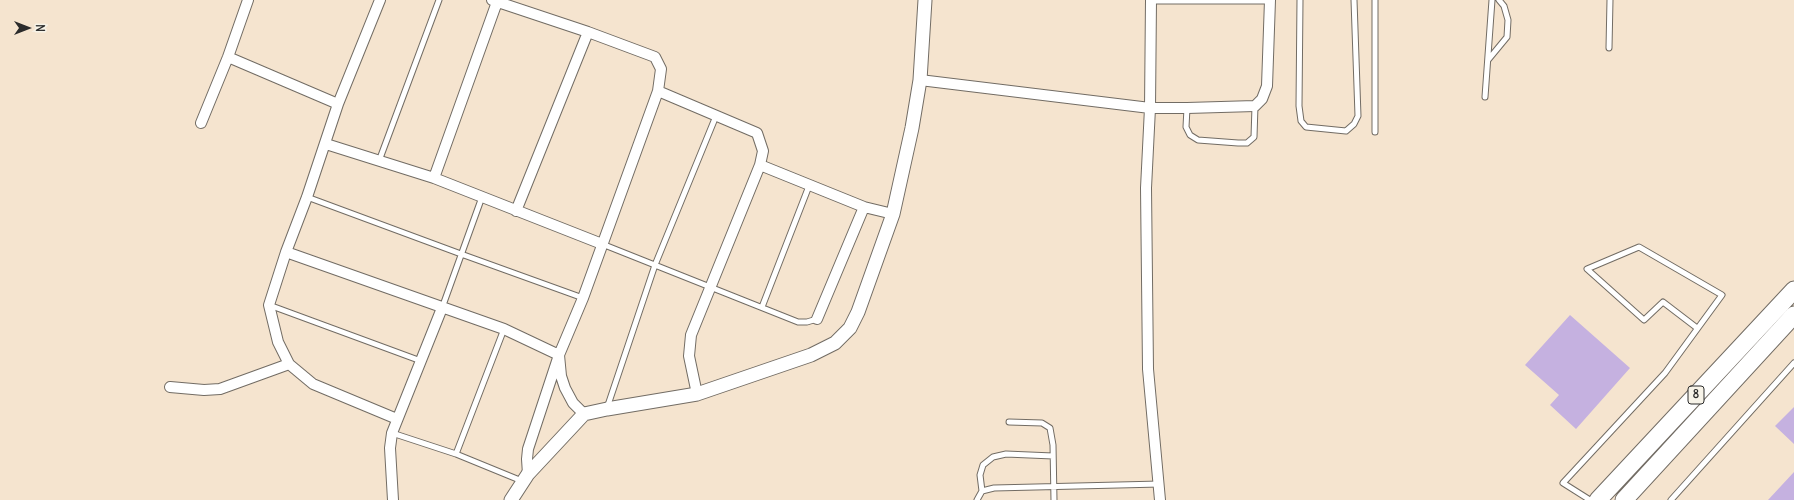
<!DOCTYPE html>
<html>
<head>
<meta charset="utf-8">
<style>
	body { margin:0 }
	#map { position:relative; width:1794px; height:500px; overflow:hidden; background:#f5e4cf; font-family:Delius,sans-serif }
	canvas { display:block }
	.north { position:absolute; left:8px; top:8px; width:40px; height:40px; -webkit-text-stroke:3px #f7f3e8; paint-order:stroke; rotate:90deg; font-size:11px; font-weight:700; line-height:16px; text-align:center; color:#2b2b2b }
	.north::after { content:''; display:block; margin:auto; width:14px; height:18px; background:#2b2b2b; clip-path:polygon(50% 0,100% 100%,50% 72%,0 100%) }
</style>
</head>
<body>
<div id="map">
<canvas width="1794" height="500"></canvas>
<div class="north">N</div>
</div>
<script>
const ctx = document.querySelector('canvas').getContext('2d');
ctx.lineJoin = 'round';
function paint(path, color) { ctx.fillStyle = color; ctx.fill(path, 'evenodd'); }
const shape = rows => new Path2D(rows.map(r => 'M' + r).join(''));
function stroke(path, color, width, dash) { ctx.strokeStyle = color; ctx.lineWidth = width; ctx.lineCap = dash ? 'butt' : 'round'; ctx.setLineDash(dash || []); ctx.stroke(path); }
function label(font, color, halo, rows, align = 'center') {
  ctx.font = font + ' Delius,sans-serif'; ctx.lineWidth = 3; ctx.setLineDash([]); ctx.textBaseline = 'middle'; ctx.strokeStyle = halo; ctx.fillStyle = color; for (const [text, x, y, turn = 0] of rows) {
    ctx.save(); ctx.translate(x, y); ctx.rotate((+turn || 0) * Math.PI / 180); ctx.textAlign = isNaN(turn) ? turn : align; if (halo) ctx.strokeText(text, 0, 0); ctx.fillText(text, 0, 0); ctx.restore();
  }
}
const building = shape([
	[1570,315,1630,368,1576,429,1550,405,1559,395,1525,365],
	[1794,407,1794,444,1775,426],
	[1794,472,1794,500,1768,500]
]);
const service = shape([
	[1300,0,1299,106,1301,121,1306,127,1346,131,1354,124,1358,116,1354,0],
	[1375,0,1375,132],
	[1151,1,1270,1],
	[1609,48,1610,0],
	[1488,60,1507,37,1508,20,1504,6,1499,0],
	[1485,97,1492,0],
	[1187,108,1186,127,1190,135,1198,140,1238,143,1247,143,1254,137,1255,106],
	[379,161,439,0],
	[307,197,461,254,583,298],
	[602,244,798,322,807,322,817,319],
	[269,305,421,361],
	[762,307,809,186],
	[442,308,482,197],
	[504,329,456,454,522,481],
	[607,408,655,265,716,116],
	[1009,422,1042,423,1050,428,1053,445,1054,500],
	[392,433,456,454],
	[982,491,980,475,983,465,993,457,1006,454,1053,456],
	[977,500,982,491,994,488,1160,484],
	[1590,500,1563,483,1665,373,1722,295,1639,247,1587,269,1644,320,1663,302,1697,328],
	[1671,500,1794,363]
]);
const minor = shape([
	[380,0,338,104,307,197,286,252,269,305,278,342,289,364,313,384,397,419],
	[492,0,588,32,655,57,661,69,658,91],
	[1151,0,1150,108,1146,188,1148,369,1160,500],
	[228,57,338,104],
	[920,80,1150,108,1187,108,1255,106,1262,99,1267,86,1270,0],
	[201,123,228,57,248,0],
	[326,144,434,178,602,244],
	[760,165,864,207,893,214],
	[434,178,497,2],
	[516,211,588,32],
	[286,252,504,329,559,355,528,449,527,459,528,474],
	[817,319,864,207],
	[170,387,204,390,220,389,289,364],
	[584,414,573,403,565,388,561,376,559,355,583,298,658,91,757,133,763,151,760,165,691,335,689,356,697,394],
	[393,500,390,448,392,433,442,308]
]);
const tertiary = shape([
	[511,500,528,474,584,414,607,409,697,394,811,355,835,343,850,328,858,312,893,214,912,128,920,80,925,0]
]);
const trunk = shape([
	[1598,500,1794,290],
	[1624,500,1794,315]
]);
const shields = [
	[1696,395,16]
];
const shieldNames = [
	["8",1696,395]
];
paint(building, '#c5b1e0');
stroke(service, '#726c64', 7);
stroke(minor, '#726c64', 12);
stroke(tertiary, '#726c64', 15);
stroke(trunk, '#726c64', 19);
stroke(service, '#fff', 5);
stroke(minor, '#fff', 10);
stroke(tertiary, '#fff', 13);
stroke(trunk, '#fff', 17);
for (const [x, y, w] of shields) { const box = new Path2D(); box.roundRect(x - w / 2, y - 9, w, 18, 3); ctx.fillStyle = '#f7f3e8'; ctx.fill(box); stroke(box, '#2b2b2b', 1); }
label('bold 11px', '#2b2b2b', null, shieldNames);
</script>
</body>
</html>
